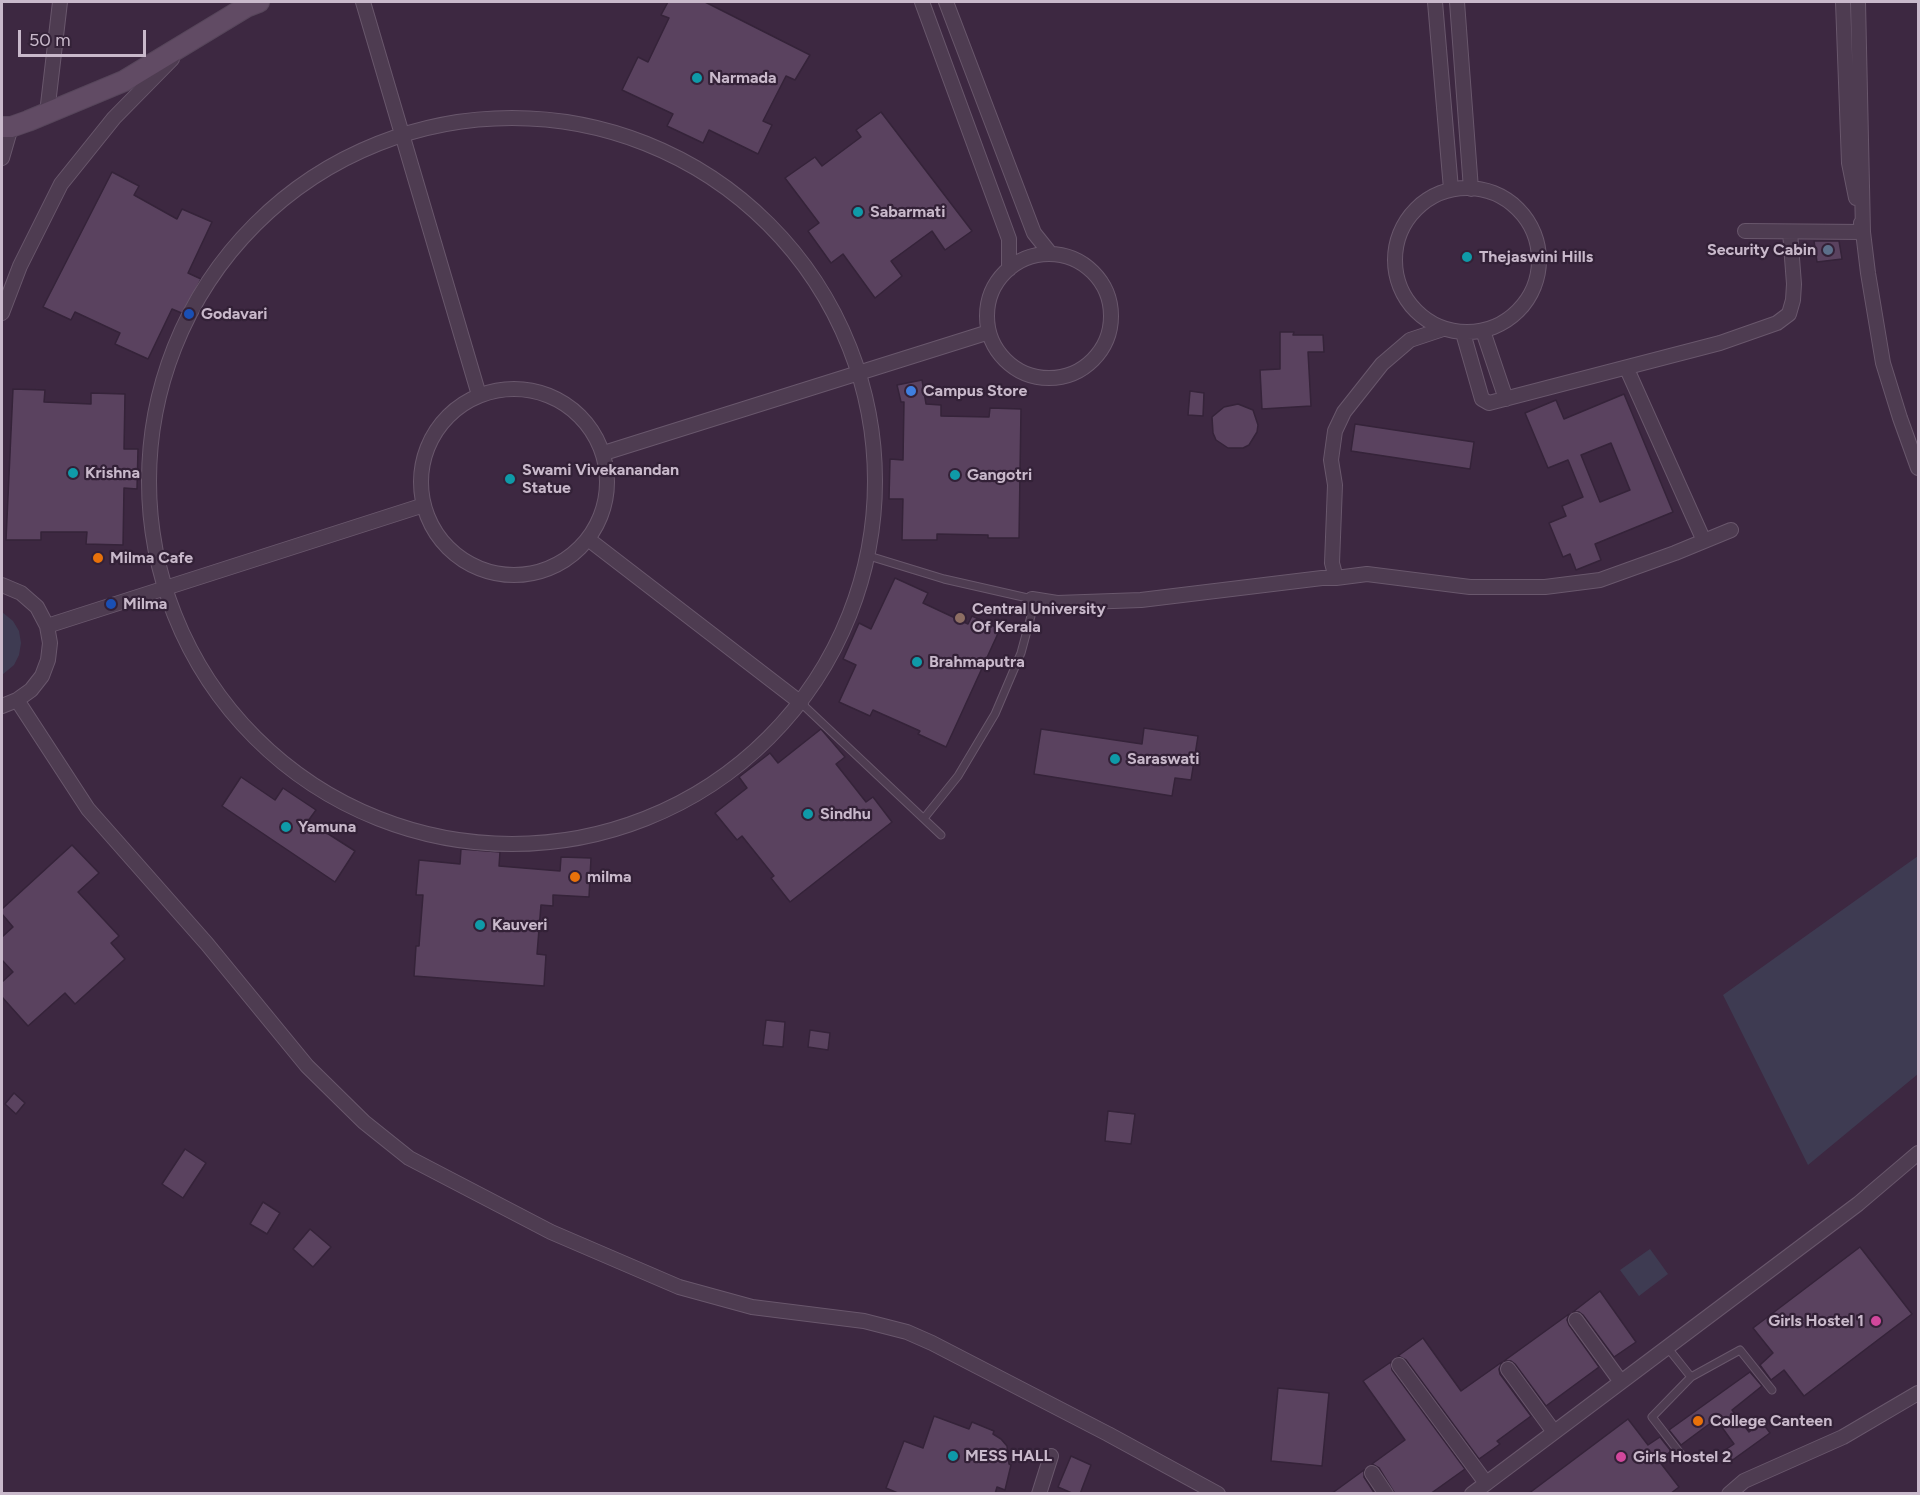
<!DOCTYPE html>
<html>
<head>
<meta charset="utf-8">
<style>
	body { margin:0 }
	#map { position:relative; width:1920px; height:1495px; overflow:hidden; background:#3d2841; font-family:Figtree,sans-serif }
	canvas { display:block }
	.frame { position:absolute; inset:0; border:3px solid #c9b9cb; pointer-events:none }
	.scale { position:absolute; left:18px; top:30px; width:128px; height:27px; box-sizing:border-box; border:3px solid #c9b9cb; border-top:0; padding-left:8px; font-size:18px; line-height:21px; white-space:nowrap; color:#c9b9cb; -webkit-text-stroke:4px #332137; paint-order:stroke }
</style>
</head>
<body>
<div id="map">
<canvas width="1920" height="1495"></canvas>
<div class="frame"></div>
<div class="scale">50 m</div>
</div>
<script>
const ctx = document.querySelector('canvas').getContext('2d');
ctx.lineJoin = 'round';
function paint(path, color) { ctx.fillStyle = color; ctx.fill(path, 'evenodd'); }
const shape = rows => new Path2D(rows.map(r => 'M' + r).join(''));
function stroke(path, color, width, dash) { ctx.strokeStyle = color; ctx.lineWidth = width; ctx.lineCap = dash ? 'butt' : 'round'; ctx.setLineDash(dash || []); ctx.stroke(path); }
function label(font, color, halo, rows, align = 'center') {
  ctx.font = font + ' Figtree,sans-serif'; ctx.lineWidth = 4.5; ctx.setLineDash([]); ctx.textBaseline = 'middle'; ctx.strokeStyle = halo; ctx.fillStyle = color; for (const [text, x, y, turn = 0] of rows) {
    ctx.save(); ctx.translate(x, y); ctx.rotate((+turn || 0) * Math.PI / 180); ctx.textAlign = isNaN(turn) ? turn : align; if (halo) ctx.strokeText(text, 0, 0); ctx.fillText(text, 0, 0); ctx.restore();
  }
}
const green = shape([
	[2,612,13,621,19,631,21,643,19,655,14,665,2,675],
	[1918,856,1918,1074,1808,1165,1723,995],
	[1650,1249,1668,1274,1639,1296,1620,1270]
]);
const building = shape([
	[668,2,705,2,810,55,795,80,786,76,763,121,772,125,758,154,709,130,703,143,667,126,673,114,622,90,638,57,648,62,669,18,661,15,668,2],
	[881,112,972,231,945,250,932,231,891,261,902,276,875,298,843,254,831,263,808,231,819,223,785,178,815,157,822,166,861,137,856,130,881,112],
	[112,172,139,186,134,195,177,219,182,209,212,222,188,273,201,279,184,314,172,309,148,359,115,344,120,333,75,312,71,320,43,307,112,172],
	[1814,241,1839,241,1842,259,1817,262,1814,241],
	[1280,332,1294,332,1293,335,1323,335,1324,352,1308,352,1311,406,1262,409,1260,370,1280,369,1280,332],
	[922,380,926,404,941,405,941,416,989,417,990,408,1021,409,1019,538,988,538,988,535,937,534,937,540,902,540,903,499,889,499,890,459,903,460,904,402,901,402,897,385,922,380],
	[13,389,45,390,44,402,91,404,91,393,125,394,124,449,138,449,137,489,124,488,123,545,86,544,87,532,41,532,41,540,6,540,13,389],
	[1190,391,1204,393,1203,416,1188,415,1190,391],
	[1624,394,1673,512,1595,544,1601,560,1576,570,1570,554,1563,557,1549,523,1566,516,1562,506,1583,497,1568,460,1548,468,1525,413,1556,400,1564,419,1624,394],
	[1611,443,1630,490,1600,502,1581,455,1611,443],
	[1238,404,1253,410,1258,425,1257,432,1249,445,1243,448,1228,448,1216,440,1213,433,1212,417,1224,407,1238,404],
	[1355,424,1474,442,1470,469,1351,451,1355,424],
	[895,578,928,593,923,603,968,624,972,616,1000,629,946,747,918,734,920,731,873,710,870,716,839,702,856,665,843,659,859,623,871,629,895,578],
	[1144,728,1198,736,1191,780,1175,778,1172,796,1034,774,1041,729,1142,744,1144,728],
	[821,729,845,757,836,764,866,802,873,797,892,822,790,902,771,878,774,876,742,836,737,840,715,813,747,788,739,777,770,753,778,763,821,729],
	[241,777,275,800,283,788,316,810,308,821,355,851,335,882,222,806,241,777],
	[72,845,99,873,78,892,119,936,111,943,125,959,75,1004,65,993,28,1026,2,997,2,982,13,972,2,960,2,937,13,927,2,914,2,909,72,845],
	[461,849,500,852,499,866,560,871,561,857,591,858,589,897,553,895,553,906,541,905,537,954,546,955,544,986,414,976,416,946,419,946,423,895,416,895,419,860,460,864,461,849],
	[766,1020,785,1022,783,1047,763,1045,766,1020],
	[810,1030,830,1033,828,1050,808,1047,810,1030],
	[14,1093,25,1103,16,1114,5,1104,14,1093],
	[1108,1111,1135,1114,1131,1144,1105,1141,1108,1111],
	[185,1149,206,1163,183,1198,162,1184,185,1149],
	[263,1202,280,1213,267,1234,250,1224,263,1202],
	[310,1229,331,1247,313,1267,293,1249,310,1229],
	[1860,1247,1912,1314,1804,1396,1784,1370,1771,1380,1760,1365,1773,1353,1753,1328,1860,1247],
	[1600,1291,1636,1342,1614,1357,1583,1315,1579,1312,1573,1312,1600,1291],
	[1569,1314,1567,1320,1569,1325,1599,1367,1546,1406,1515,1364,1511,1361,1504,1361,1569,1314],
	[1423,1338,1461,1391,1502,1362,1499,1369,1500,1374,1531,1416,1497,1441,1500,1444,1479,1459,1406,1360,1398,1356,1423,1338],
	[1391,1362,1392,1370,1465,1469,1430,1494,1395,1494,1379,1468,1372,1464,1405,1440,1363,1381,1391,1362],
	[1750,1372,1762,1386,1732,1410,1749,1432,1762,1422,1770,1433,1727,1464,1719,1454,1734,1444,1716,1419,1681,1445,1669,1430,1750,1372],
	[1278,1388,1329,1393,1322,1466,1271,1461,1278,1388],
	[934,1416,969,1429,972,1422,994,1431,993,1434,1001,1439,1007,1446,1009,1464,1011,1465,1005,1490,997,1487,995,1494,900,1494,886,1488,904,1441,923,1448,934,1416],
	[1628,1419,1648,1445,1660,1437,1671,1451,1659,1461,1679,1487,1670,1494,1528,1494,1628,1419],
	[1071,1456,1091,1465,1080,1494,1074,1494,1058,1487,1071,1456],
	[1364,1470,1364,1477,1375,1494,1331,1494,1364,1470]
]);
const lane = shape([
	[869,556,944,579,1032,599,1031,616,1021,653,995,714,958,776,925,817],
	[801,703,941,835],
	[1667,1347,1691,1377,1740,1350,1772,1390],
	[1683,1457,1652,1417,1691,1377]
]);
const street = shape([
	[363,2,479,395],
	[922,2,1005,228,1009,239,1009,269],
	[946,2,1034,233,1050,253],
	[1435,2,1451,189],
	[1457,2,1471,189],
	[1843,2,1849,163,1856,198],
	[1858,2,1863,232,1868,273,1883,363,1900,418,1918,468],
	[47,113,60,2],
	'149 481a363 363 0 1 1 726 0a363 363 0 1 1-726 0Z',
	[2,158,11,127],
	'1395 260a72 72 0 1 1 144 0a72 72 0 1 1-144 0Z',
	[1745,231,1863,232,1861,223],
	'987 316a62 62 0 1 1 124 0a62 62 0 1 1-124 0Z',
	[2,313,20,266,61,184,114,118,172,59],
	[1483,331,1506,399],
	[1463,333,1482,399,1489,403,1720,343,1777,323,1789,314,1793,300,1794,284,1790,232],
	[1627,369,1704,541],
	'421 482a93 93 0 1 1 186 0a93 93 0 1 1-186 0Z',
	[604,453,989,332],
	[588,539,801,703],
	[1336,578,1367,574,1470,587,1545,587,1600,580,1675,553,1731,530],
	[2,585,21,593,37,607,47,626,50,643,48,660,42,676,31,690,17,700,2,706],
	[1032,599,1057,603,1141,600,1322,578,1336,578,1332,563,1335,485,1331,460,1335,431,1344,412,1382,364,1410,340,1443,329],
	[47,626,424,505],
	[17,700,88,809,207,944,307,1066,364,1122,409,1158,551,1232,679,1287,752,1307,864,1321,907,1332,932,1343,1108,1434,1218,1494],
	[1576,1320,1621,1382],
	[1399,1365,1486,1483],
	[1508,1369,1554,1432],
	[1372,1473,1386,1494],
	[1039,1494,1051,1456],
	[1472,1494,1858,1204,1918,1153],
	[1729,1494,1744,1481,1843,1437,1918,1393]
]);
const secondary = shape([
	[2,127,11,127,28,121,124,81,246,7,259,2]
]);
const markers = [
	[697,78,6,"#0f9aa8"],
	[858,212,6,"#0f9aa8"],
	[1828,250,6,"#5c6f8a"],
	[1467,257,6,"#0f9aa8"],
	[189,314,6,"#1a4fb4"],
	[911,391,6,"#3f7fe0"],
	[73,473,6,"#0f9aa8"],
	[955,475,6,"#0f9aa8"],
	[510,479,6,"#0f9aa8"],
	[98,558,6,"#e8710a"],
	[111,604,6,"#1a4fb4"],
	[960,618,6,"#8d6e63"],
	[917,662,6,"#0f9aa8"],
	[1115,759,6,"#0f9aa8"],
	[808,814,6,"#0f9aa8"],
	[286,827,6,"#0f9aa8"],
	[575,877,6,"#e8710a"],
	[480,925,6,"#0f9aa8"],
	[1876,1321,6,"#d1479c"],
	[1698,1421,6,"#e8710a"],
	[953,1456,6,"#0f9aa8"],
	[1621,1457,6,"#d1479c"]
];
const poiNames = [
	["Narmada",709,78],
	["Sabarmati",870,212],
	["Security Cabin",1816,250,"right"],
	["Thejaswini Hills",1479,257],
	["Godavari",201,314],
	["Campus Store",923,391],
	["Swami Vivekanandan",522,470],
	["Statue",522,488],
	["Krishna",85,473],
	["Gangotri",967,475],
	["Milma Cafe",110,558],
	["Milma",123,604],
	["Central University",972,609],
	["Of Kerala",972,627],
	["Brahmaputra",929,662],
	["Saraswati",1127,759],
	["Sindhu",820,814],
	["Yamuna",298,827],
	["milma",587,877],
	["Kauveri",492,925],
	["Girls Hostel 1",1864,1321,"right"],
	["College Canteen",1710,1421],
	["MESS HALL",965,1456],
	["Girls Hostel 2",1633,1457]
];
paint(green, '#3e3b52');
paint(building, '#5a425f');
stroke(building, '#352339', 1.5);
stroke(lane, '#69576c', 9);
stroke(street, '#69576c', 16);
stroke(secondary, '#57465b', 22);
stroke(lane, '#4e3c51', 7);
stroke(street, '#4e3c51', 14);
stroke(secondary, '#614b64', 20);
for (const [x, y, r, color] of markers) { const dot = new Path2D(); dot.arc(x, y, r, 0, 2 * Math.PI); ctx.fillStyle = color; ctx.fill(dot); stroke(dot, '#332137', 2); }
label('bold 16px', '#c9b9cb', '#332137', poiNames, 'left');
</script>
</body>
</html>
